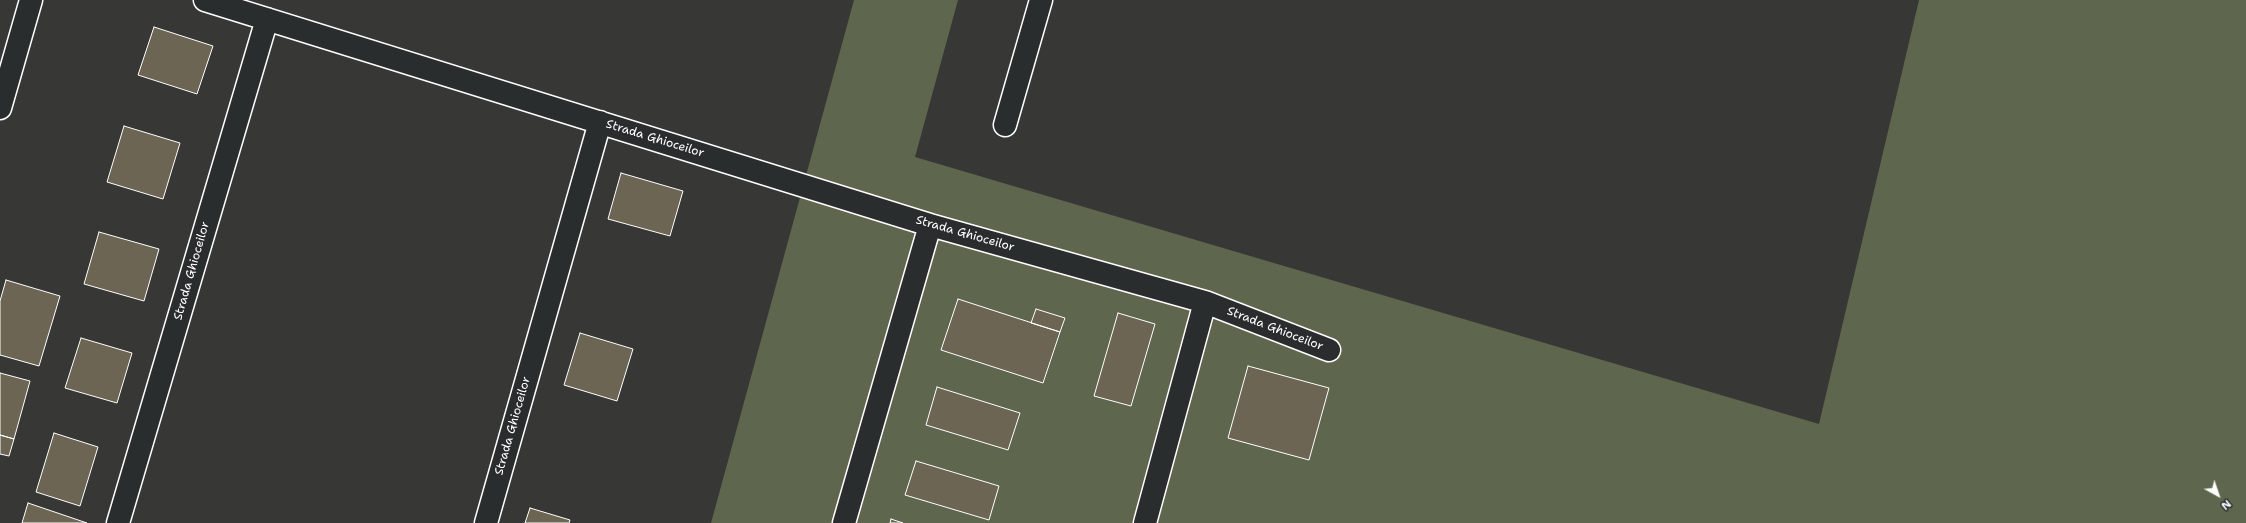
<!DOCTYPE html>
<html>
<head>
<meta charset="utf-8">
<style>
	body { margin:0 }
	#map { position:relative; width:2246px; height:523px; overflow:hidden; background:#373836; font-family:"Shantell Sans",sans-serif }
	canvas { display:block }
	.north { position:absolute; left:2198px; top:475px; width:40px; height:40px; -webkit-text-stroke:3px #2a2d2e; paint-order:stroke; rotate:140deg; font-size:11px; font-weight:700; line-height:16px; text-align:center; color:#fff }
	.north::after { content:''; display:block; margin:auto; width:14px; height:18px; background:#fff; clip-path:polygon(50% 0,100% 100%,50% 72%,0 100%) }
</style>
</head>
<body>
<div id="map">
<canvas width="2246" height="523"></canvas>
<div class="north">N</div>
</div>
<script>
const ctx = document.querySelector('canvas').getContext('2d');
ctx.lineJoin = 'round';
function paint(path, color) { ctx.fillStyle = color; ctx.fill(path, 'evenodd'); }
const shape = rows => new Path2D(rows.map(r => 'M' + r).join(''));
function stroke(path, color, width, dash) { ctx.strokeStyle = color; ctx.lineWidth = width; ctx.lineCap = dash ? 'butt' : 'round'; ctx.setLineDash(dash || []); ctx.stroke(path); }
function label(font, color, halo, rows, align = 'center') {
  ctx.font = font + ' "Shantell Sans",sans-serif'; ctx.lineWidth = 3; ctx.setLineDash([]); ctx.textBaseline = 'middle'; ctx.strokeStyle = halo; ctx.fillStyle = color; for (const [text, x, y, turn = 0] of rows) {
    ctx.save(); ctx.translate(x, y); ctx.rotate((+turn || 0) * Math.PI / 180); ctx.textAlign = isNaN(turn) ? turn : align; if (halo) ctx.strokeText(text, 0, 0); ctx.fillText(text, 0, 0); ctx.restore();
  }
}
const green = shape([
	[854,0,958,0,915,157,1819,424,1919,0,2246,0,2246,523,711,523]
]);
const building = shape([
	[154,27,213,46,197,94,138,75,154,27],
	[124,126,180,143,163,199,107,182,124,126],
	[621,173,683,191,670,236,608,219,621,173],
	[99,232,159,249,144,301,84,284,99,232],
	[6,280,60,296,39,366,0,355,0,301,6,280],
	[958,299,1060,332,1043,383,941,350,958,299],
	[1036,309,1065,318,1060,332,1031,323,1036,309],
	[1118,313,1155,324,1131,406,1094,396,1118,313],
	[580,333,633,349,617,401,564,385,580,333],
	[81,338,132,353,117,403,65,388,81,338],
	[1248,366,1329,388,1309,460,1228,438,1248,366],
	[0,373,30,381,14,439,0,435,0,373],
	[937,387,1020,413,1008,450,926,425,937,387],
	[54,433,98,447,80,506,36,492,54,433],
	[0,435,14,439,9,456,0,454,0,435],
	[916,461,999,486,989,520,905,495,916,461],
	[28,503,87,523,22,523,28,503],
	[530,508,570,520,569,523,525,523,530,508],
	[891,519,903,523,890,523,891,519]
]);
const street = shape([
	[205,0,930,225,1205,302,1329,350],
	[0,108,31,0],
	[1005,125,1041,0],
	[118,523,267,19],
	[486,523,600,122],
	[844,523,930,225],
	[1145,523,1205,302]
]);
const streetNames = [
	["Strada Ghioceilor",655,139,17],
	["Strada Ghioceilor",965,234,16],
	["Strada Ghioceilor",192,271,-74],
	["Strada Ghioceilor",1275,329,21],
	["Strada Ghioceilor",513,426,-74]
];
paint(green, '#5e674e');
paint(building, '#6c6554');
stroke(building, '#fff', 1);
stroke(street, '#fff', 25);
stroke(street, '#2a2d2e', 22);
label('12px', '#fff', '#2a2d2e', streetNames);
</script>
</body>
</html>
